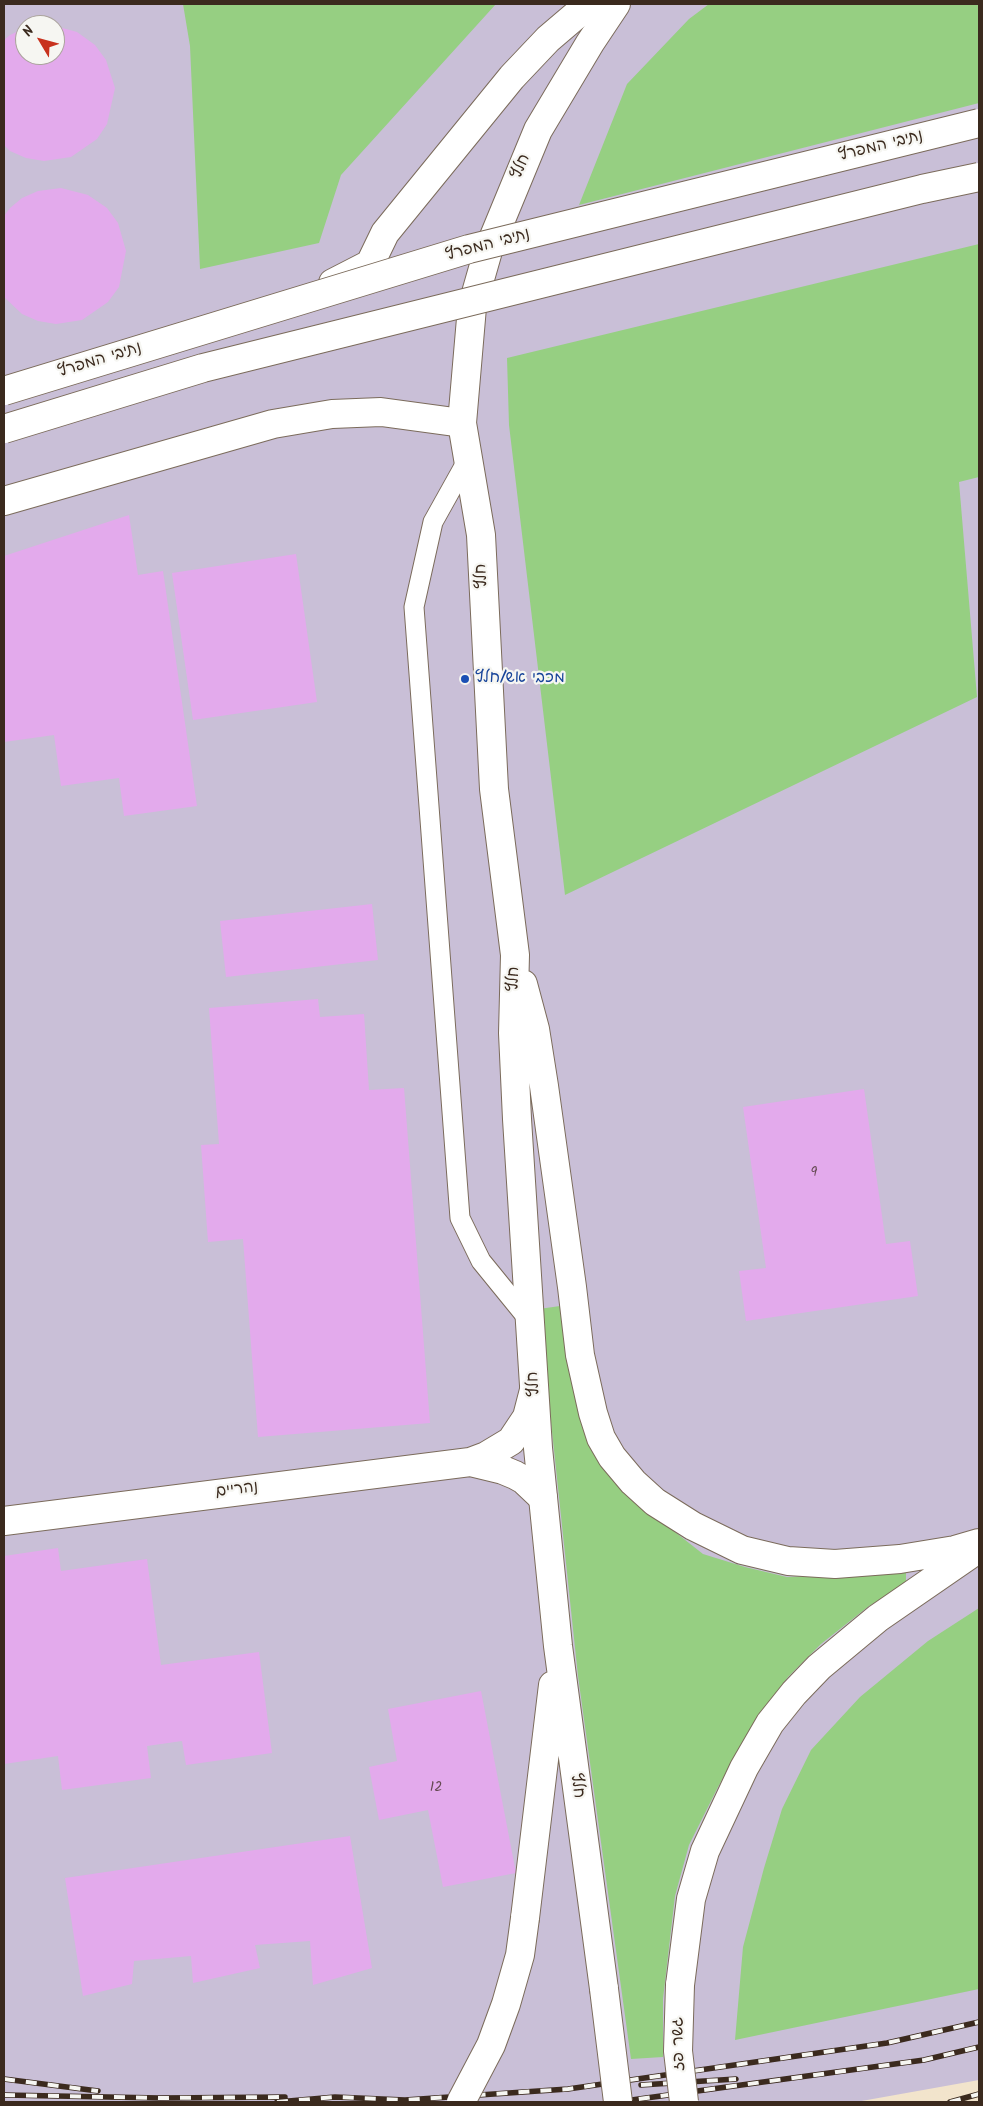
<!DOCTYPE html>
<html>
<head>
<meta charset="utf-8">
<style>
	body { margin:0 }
	#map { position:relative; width:983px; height:2106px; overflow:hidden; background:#f2e4cc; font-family:Kalam,sans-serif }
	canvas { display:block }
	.frame { position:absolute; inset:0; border:5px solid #3b2a1e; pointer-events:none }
	.north { position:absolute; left:15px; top:15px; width:50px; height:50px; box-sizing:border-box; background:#f6f6f2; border:1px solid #aba49d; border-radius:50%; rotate:307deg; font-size:14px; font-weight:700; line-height:20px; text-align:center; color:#3b2a1e }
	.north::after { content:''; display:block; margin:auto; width:18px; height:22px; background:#c8321e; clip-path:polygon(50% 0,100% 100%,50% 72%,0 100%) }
</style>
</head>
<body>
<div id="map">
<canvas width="983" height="2106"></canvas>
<div class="frame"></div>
<div class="north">N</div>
</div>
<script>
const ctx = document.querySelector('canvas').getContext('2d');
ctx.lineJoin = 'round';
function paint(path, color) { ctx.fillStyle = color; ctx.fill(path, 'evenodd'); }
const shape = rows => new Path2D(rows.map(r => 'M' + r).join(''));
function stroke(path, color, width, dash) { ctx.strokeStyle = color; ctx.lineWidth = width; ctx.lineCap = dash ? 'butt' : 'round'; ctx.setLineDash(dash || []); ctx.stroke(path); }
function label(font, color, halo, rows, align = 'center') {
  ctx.font = font + ' Kalam,"Playpen Sans Hebrew",sans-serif'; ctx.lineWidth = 4.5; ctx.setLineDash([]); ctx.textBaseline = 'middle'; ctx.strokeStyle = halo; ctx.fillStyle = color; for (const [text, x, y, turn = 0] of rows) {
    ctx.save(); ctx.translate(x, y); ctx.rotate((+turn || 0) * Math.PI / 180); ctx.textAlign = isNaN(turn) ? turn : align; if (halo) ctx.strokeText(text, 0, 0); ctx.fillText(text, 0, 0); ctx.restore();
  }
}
const industrial = shape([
	[4,4,979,4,979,2080,856,2102,4,2102],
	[25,25,55,25,55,55,25,55]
]);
const green = shape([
	[183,4,496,4,341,175,319,243,200,269,190,46],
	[709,4,979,4,979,103,579,205,627,84,689,19],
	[979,244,979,477,959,482,977,697,565,895,509,425,507,358],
	[560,1306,579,1396,661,1521,703,1554,745,1567,787,1577,906,1572,906,1584,869,1606,821,1644,788,1677,758,1716,718,1787,689,1845,675,1896,663,1999,663,2057,631,2059,578,1676,539,1309],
	[979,1608,979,1989,735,2040,743,1947,764,1868,782,1809,811,1750,860,1697,928,1641]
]);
const building = shape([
	[55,26,77,32,95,45,106,60,115,88,107,124,97,139,71,157,44,161,26,158,10,151,4,145,4,40,10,35,25,28,25,55,55,55],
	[61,188,88,195,107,208,118,223,126,251,119,287,108,302,82,320,56,324,38,321,22,314,4,297,4,216,10,208,22,198,38,191],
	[129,515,138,575,163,571,197,806,124,816,119,778,61,786,54,735,4,742,4,556],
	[296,554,317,702,193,720,172,573],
	[372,904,378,960,226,977,220,921],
	[318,999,320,1017,364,1014,369,1090,404,1088,430,1423,258,1437,243,1239,208,1242,201,1145,219,1144,209,1008],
	[864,1089,886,1244,910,1241,918,1296,746,1321,739,1271,766,1268,743,1107],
	[58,1548,61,1571,147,1559,161,1665,259,1652,272,1753,186,1765,182,1741,147,1746,151,1778,62,1790,58,1756,4,1764,4,1556],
	[481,1691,516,1873,443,1887,428,1810,379,1820,369,1767,397,1761,388,1709],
	[350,1836,372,1968,313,1985,310,1941,255,1945,260,1968,193,1983,191,1956,134,1961,132,1984,83,1996,65,1878]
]);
const lane = shape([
	[467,461,433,522,414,607,460,1218,481,1261,529,1320]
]);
const street = shape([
	[333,283,370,264,385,233,512,77,548,39,589,4],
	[4,501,273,424,332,414,381,412,462,423],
	[470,1462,503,1470,515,1475,524,1480,543,1498],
	[4,1521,470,1462,486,1456,511,1441,527,1417,534,1390]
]);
const secondary = shape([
	[523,984,535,1029,544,1086,572,1287,580,1355,593,1413,601,1438,612,1457,633,1482,655,1502,693,1526,742,1550,788,1561,835,1564,900,1559,955,1550,979,1543],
	[525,1918,553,1685],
	[680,1985,691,1899,705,1851,744,1768,770,1723,794,1693,819,1667,878,1618,978,1549],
	[604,1989,558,1646,538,1448,517,1119,513,1033,515,955,494,789,481,535,462,423,472,307,488,251,538,130,590,43,616,4]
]);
const rail = shape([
	[4,2079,98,2091],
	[641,2085,736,2079],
	[4,2095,160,2098,285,2097],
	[277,2102,335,2097,405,2100,568,2089,887,2043,979,2022],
	[617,2102,924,2060,979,2047],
	[950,2102,979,2094]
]);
const secondaryBridge = shape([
	[680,1985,678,2051,684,2102],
	[604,1989,618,2102],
	[461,2102,491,2045,506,2004,520,1955,525,1918]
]);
const highwayBridge = shape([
	[4,391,469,249,979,123],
	[4,429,203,368,922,189,979,177]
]);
const markers = [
	[465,679,5,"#1a4fb4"]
];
const numberNames = [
	["9",814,1174],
	["12",436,1789]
];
const streetNames = [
	["נתיבי המפרץ",881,147,-14],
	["חלץ",522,167,-67],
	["נתיבי המפרץ",488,246,-15],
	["נתיבי המפרץ",100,361,-17],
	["חלץ",483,576,-93],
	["חלץ",515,979,-88],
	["חלץ",535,1384,-94],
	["נהריים",237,1491,-7],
	["חלץ",576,1786,82],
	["גשר פז",680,2044,-92]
];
const transitNames = [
	["מכבי אש/חלץ",475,679]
];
paint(industrial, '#c9bfd7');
paint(green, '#96cf82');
paint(building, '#e3aaec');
stroke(lane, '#7b6b5b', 21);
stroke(street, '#7b6b5b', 30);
stroke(secondary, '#7b6b5b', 30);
stroke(lane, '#fff', 19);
stroke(street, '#fff', 28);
stroke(secondary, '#fff', 28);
stroke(rail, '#3b2a1e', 5.5);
stroke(rail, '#f6f6f2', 4, [11]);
stroke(secondaryBridge, '#7b6b5b', 30, []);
stroke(highwayBridge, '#7b6b5b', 30, []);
stroke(secondaryBridge, '#fff', 28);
stroke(highwayBridge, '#fff', 28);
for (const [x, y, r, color] of markers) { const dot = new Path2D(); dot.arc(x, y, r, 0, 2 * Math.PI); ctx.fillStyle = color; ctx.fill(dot); stroke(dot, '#f6f6f2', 2); }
label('14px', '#654a52', null, numberNames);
label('16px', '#3b2a1e', '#f6f6f2', streetNames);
label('16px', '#164399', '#f6f6f2', transitNames, 'left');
</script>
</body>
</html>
